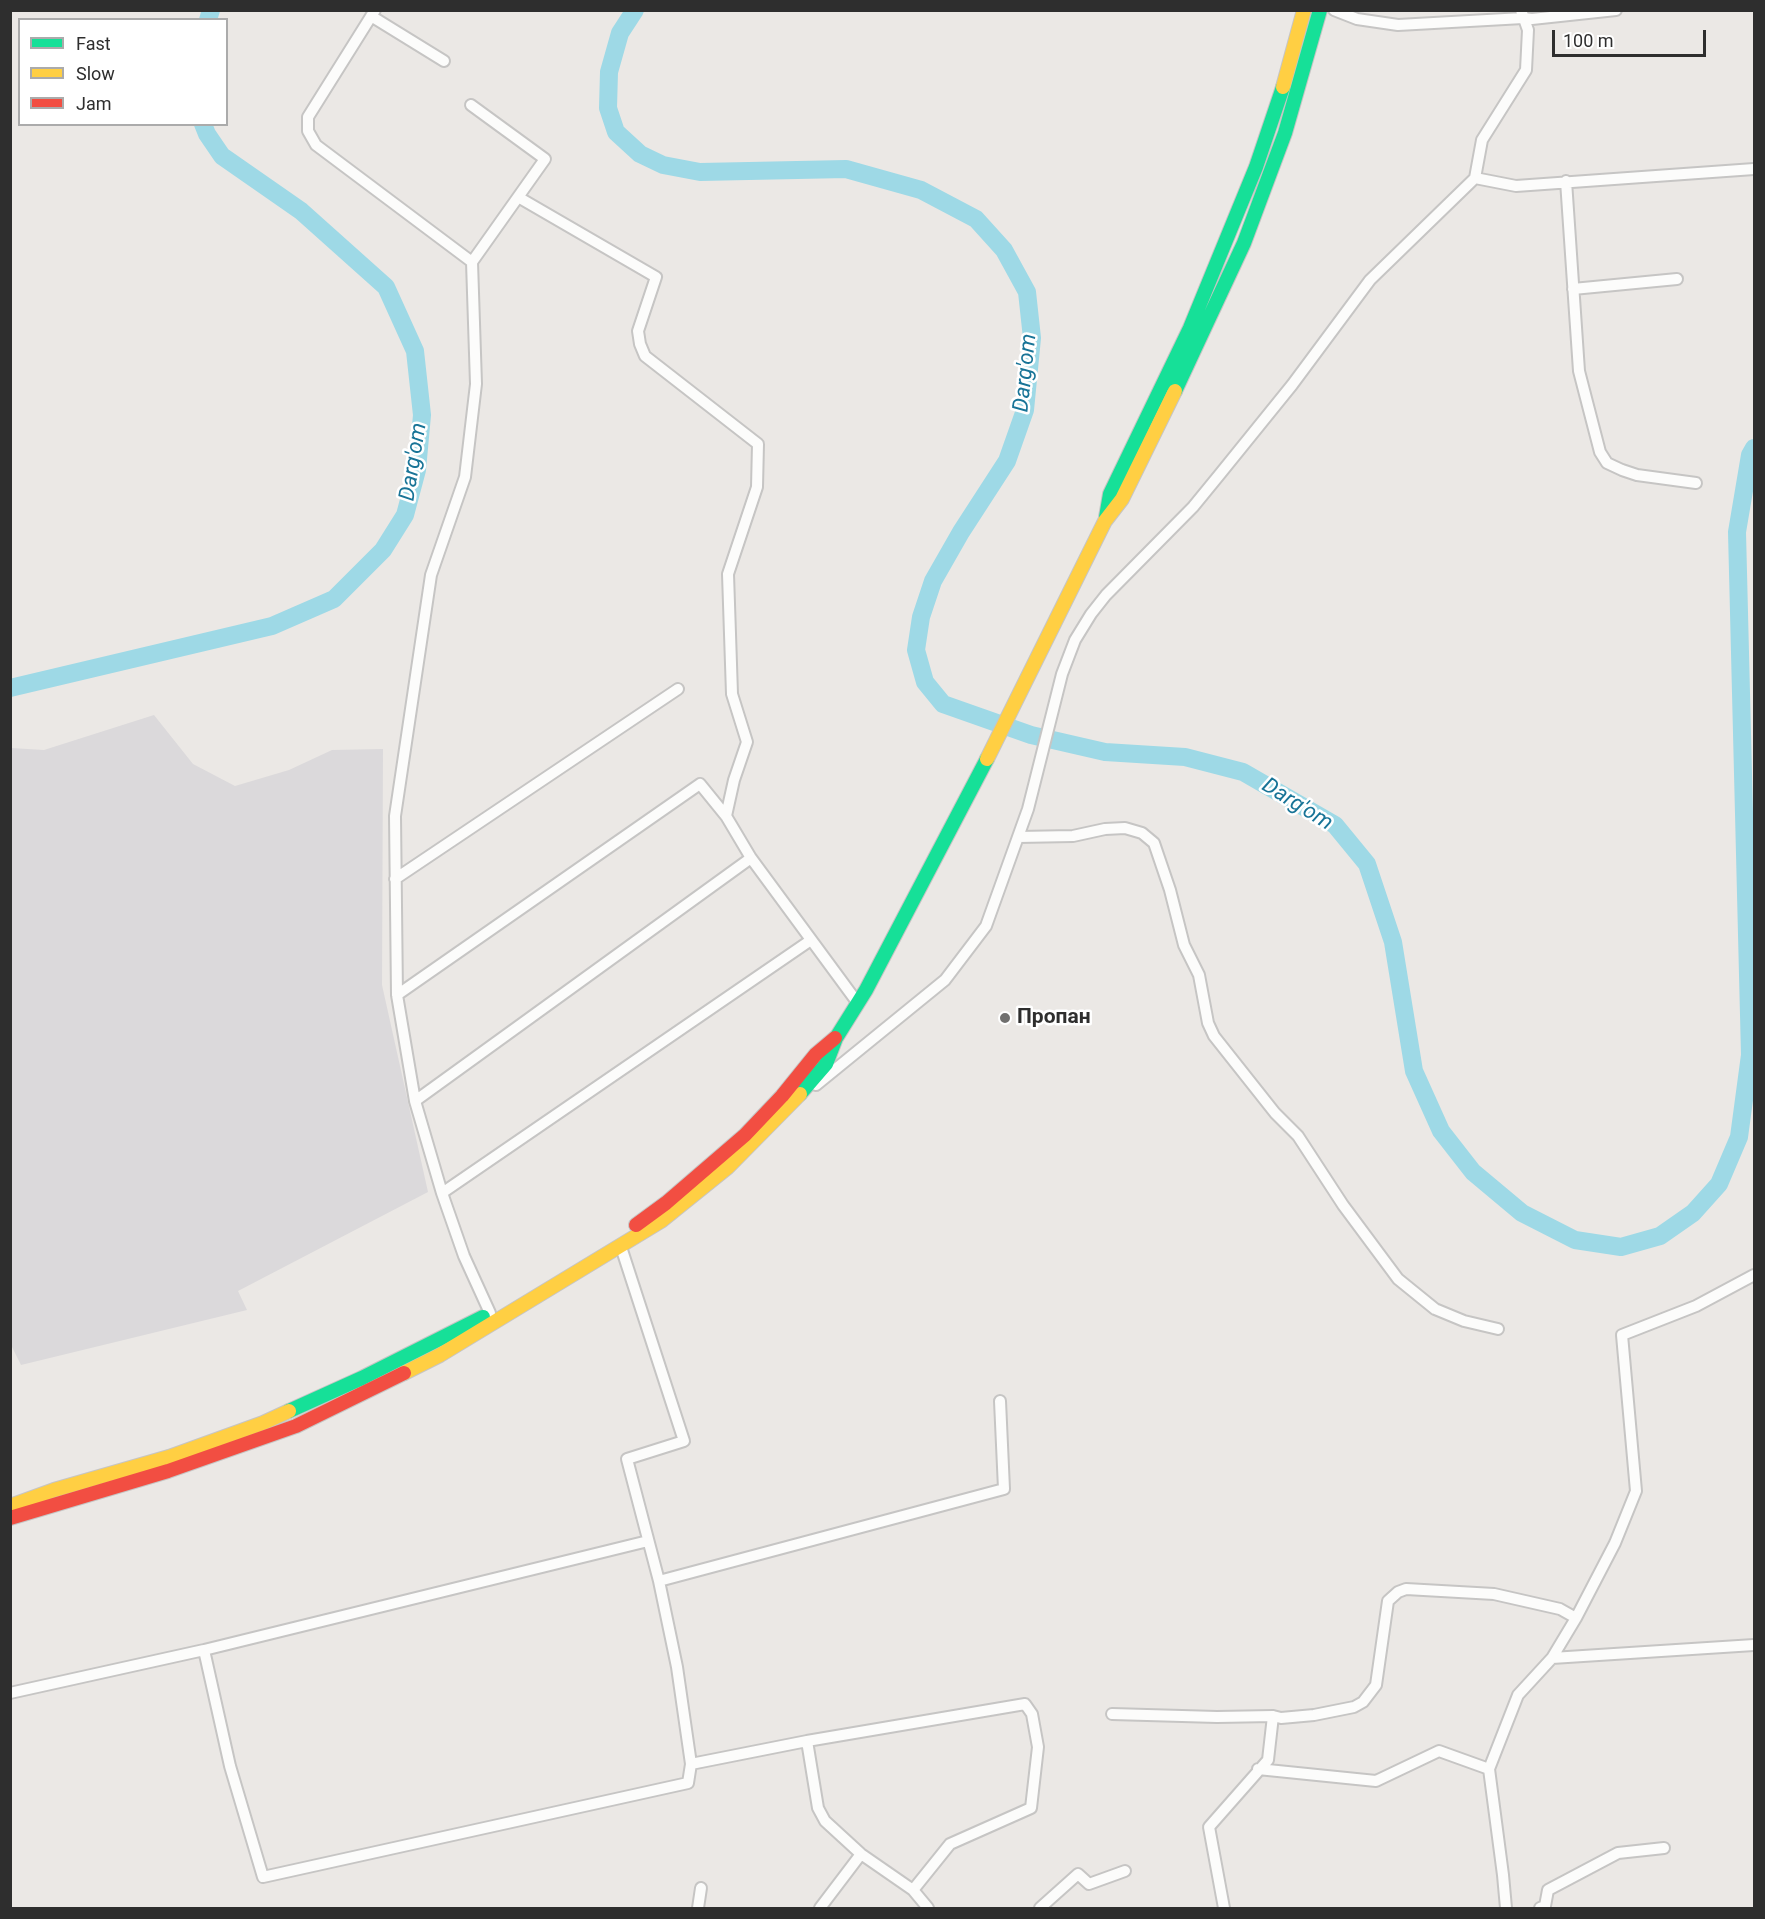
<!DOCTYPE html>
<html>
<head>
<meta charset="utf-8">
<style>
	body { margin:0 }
	#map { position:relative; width:1765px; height:1919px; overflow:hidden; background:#ebe8e5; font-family:Roboto,sans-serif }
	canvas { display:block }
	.frame { position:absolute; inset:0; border:12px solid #2e2e2e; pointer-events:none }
	.legend { position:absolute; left:18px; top:18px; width:210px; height:108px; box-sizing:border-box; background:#fff; border:2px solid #ababab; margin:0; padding:8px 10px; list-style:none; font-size:18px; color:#2e2e2e }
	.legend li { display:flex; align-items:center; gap:12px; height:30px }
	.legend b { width:30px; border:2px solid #ababab }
	.scale { position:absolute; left:1552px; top:30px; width:154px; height:27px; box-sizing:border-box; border:3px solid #2e2e2e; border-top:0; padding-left:8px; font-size:18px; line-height:21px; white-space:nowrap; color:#2e2e2e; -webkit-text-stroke:4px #fff; paint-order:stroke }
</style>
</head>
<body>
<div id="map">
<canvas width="1765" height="1919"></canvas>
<div class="frame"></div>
<ul class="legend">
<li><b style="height:8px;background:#16e098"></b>Fast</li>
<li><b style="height:8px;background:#ffcf43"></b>Slow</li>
<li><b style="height:8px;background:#f24e42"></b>Jam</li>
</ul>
<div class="scale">100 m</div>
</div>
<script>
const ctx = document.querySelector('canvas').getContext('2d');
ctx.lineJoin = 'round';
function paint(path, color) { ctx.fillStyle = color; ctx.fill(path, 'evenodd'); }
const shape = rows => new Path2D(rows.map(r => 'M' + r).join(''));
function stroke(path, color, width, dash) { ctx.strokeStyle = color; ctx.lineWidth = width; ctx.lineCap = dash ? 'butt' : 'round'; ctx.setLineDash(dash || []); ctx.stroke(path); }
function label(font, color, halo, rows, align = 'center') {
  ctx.font = font + ' Roboto,sans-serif'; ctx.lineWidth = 5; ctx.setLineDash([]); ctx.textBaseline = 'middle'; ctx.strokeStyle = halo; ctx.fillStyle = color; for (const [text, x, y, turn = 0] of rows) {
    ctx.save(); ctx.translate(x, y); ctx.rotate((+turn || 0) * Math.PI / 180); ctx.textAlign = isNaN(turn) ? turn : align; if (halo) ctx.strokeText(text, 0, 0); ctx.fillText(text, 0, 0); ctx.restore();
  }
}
const industrial = shape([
	[154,715,193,764,235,786,289,770,332,750,383,749,382,985,428,1192,238,1291,247,1310,21,1365,10,1343,11,748,44,750]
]);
const river = shape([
	[635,10,620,33,609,72,608,108,616,132,640,154,663,165,700,172,846,169,921,190,976,219,1004,250,1027,292,1032,338,1025,410,1007,461,961,532,933,581,921,617,916,650,925,682,943,704,1031,735,1105,752,1185,757,1243,772,1335,825,1367,864,1393,942,1414,1071,1441,1131,1473,1172,1522,1213,1575,1240,1621,1247,1660,1236,1693,1213,1719,1184,1739,1137,1750,1055,1737,532,1750,455,1754,448],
	[208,20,211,10],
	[10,688,272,626,334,599,383,550,405,515,417,470,422,415,415,351,386,287,301,211,222,156,207,134,203,124]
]);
const street = shape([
	[375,10,308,117,308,131,316,145,472,262,476,384,465,477,431,575,395,816,397,995,415,1101,442,1193,464,1256,490,1313],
	[1334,10,1357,19,1398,25,1523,18,1532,19,1616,10],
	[371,16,444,61],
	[471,105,545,159,472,262],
	[1475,178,1516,186,1754,169],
	[1566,181,1579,371,1600,452,1607,463,1622,470,1637,475,1696,483],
	[518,197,656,277,638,331,640,344,645,356,758,444,757,487,728,574,732,694,747,742,734,780,726,816,751,858,857,1002],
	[1573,289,1677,279],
	[1018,837,1073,836,1105,829,1125,828,1142,833,1154,843,1170,890,1184,945,1199,975,1208,1023,1214,1036,1275,1113,1298,1136,1343,1205,1398,1279,1435,1309,1464,1321,1498,1329],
	[395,879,678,689],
	[397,995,700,784,726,816],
	[816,1085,945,980,986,926,1028,809,1062,674,1075,640,1091,614,1106,595,1193,507,1220,474,1292,385,1370,280,1475,178,1482,140,1526,70,1528,30,1521,10],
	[415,1101,751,858],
	[442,1193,811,940],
	[659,1581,1004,1489,1000,1401],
	[204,1650,230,1766,263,1877,688,1783,691,1764,677,1667,659,1581,627,1459,684,1441,621,1247],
	[1552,1658,1754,1645],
	[10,1693,204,1650,648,1541],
	[1112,1714,1217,1717,1273,1716,1281,1718,1314,1715,1354,1707,1363,1702,1376,1685,1388,1601,1398,1592,1406,1589,1494,1594,1560,1609,1576,1618],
	[807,1741,818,1808,825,1821,861,1854,913,1890,928,1908],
	[691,1764,807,1741,1025,1704,1032,1714,1038,1747,1031,1808,950,1844,913,1890],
	[1258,1769,1376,1781,1439,1751,1489,1769],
	[698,1908,701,1888],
	[820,1908,861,1854],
	[1040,1908,1078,1874,1089,1884,1125,1871],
	[1224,1908,1209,1827,1268,1760,1273,1716],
	[1506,1908,1503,1875,1489,1769,1518,1695,1552,1658,1576,1618,1615,1543,1636,1491,1622,1335,1696,1306,1754,1275],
	[1540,1908,1545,1906,1548,1890,1618,1853,1664,1848]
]);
const fast = shape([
	[1175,391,1244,243,1285,133,1320,10],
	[1106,517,1110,494,1190,328,1256,167,1283,87],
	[800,1094,826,1064,836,1038,866,990,987,759],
	[289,1411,362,1378,483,1317]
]);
const slow = shape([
	[1283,87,1304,10],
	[987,759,1105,521,1122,499,1175,391],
	[404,1373,440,1355,661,1221,728,1167,800,1094],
	[10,1506,54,1490,169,1457,263,1423,289,1411]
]);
const jam = shape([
	[636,1225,666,1203,745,1135,782,1096,816,1054,835,1038],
	[10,1518,168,1471,296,1426,404,1373]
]);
const markers = [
	[1005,1018,6,"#706f6e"]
];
const poiNames = [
	["Пропан",1017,1018]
];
const waterNames = [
	["Darg'om",1026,373,-84],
	["Darg'om",414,462,-81],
	["Darg'om",1297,805,32]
];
paint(industrial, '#dbd9db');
stroke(river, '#9ed9e6', 18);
stroke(street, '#c6c5c4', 14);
stroke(fast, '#c6c5c4', 16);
stroke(slow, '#c6c5c4', 16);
stroke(jam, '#c6c5c4', 16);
stroke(street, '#fcfcfb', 10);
stroke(fast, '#16e098', 14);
stroke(slow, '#ffcf43', 14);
stroke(jam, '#f24e42', 14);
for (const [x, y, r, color] of markers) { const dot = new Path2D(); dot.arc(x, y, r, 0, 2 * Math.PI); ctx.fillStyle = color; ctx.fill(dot); stroke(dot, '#fff', 2); }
label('bold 21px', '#2e2e2e', '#fff', poiNames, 'left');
label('italic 22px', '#187497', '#fff', waterNames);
</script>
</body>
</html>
